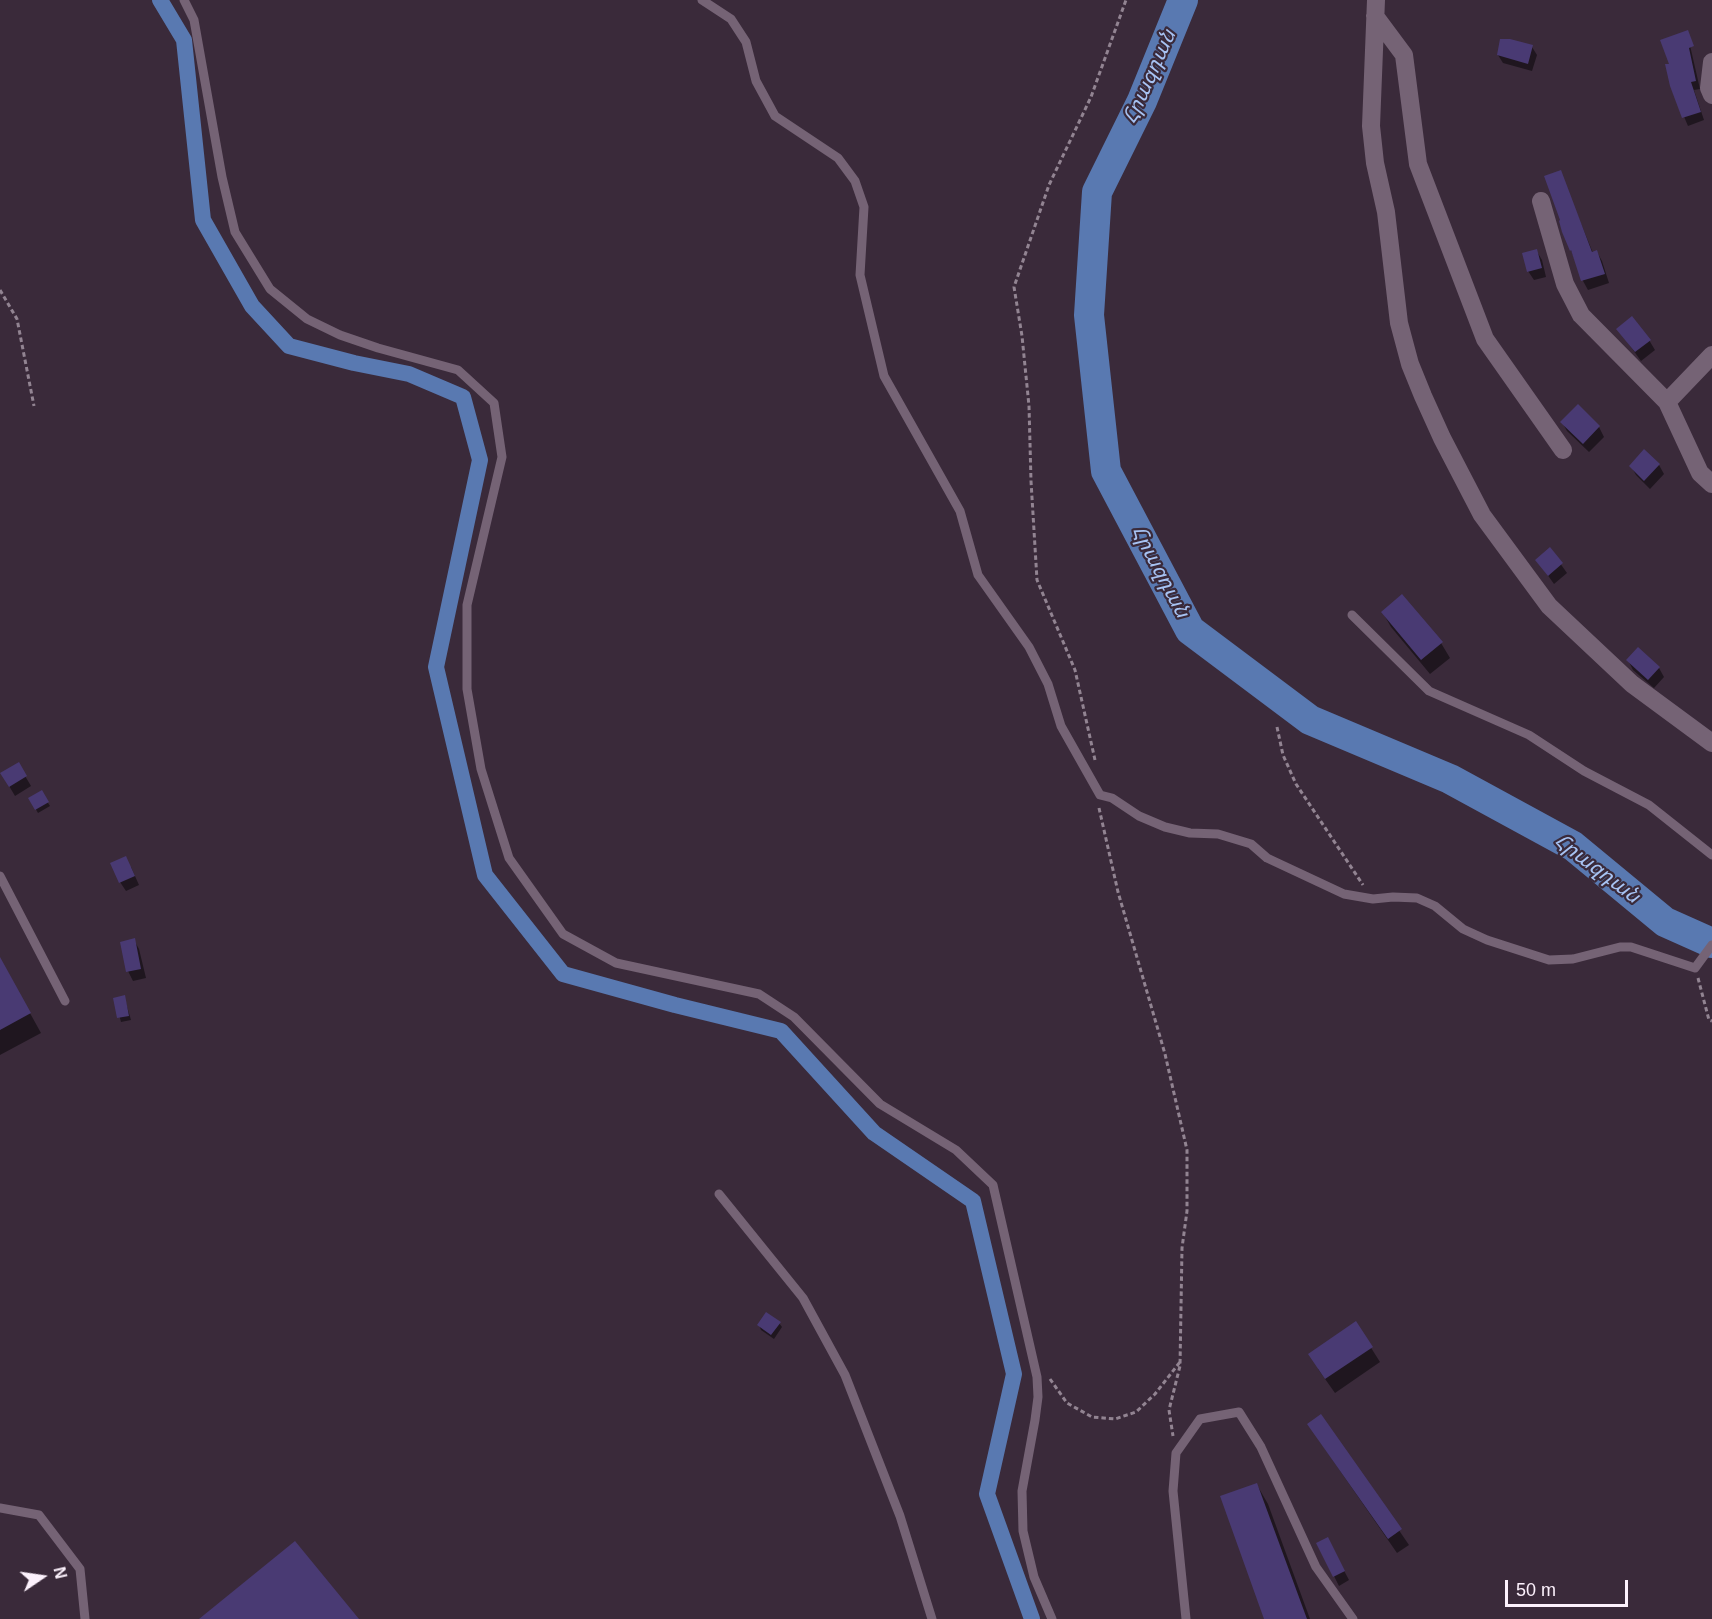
<!DOCTYPE html>
<html>
<head>
<meta charset="utf-8">
<style>
	body { margin:0 }
	#map { position:relative; width:1712px; height:1619px; overflow:hidden; background:#3a2a3a; font-family:Arial,sans-serif }
	canvas { display:block }
	.north { position:absolute; left:12px; top:1547px; width:60px; height:60px; -webkit-text-stroke:4px #3a2a3a; paint-order:stroke; rotate:77deg; font-size:16px; font-weight:700; line-height:24px; text-align:center; color:#fcf1fc }
	.north::after { content:''; display:block; margin:auto; width:21px; height:27px; background:#fcf1fc; clip-path:polygon(50% 0,100% 100%,50% 72%,0 100%) }
	.scale { position:absolute; left:1505px; top:1580px; width:123px; height:27px; box-sizing:border-box; border:3px solid #fcf1fc; border-top:0; padding-left:8px; font-size:18px; line-height:21px; white-space:nowrap; color:#fcf1fc; -webkit-text-stroke:4px #3a2a3a; paint-order:stroke }
</style>
</head>
<body>
<div id="map">
<canvas width="1712" height="1619"></canvas>
<div class="north">N</div>
<div class="scale">50 m</div>
</div>
<script>
const ctx = document.querySelector('canvas').getContext('2d');
ctx.lineJoin = 'round';
function paint(path, color) { ctx.fillStyle = color; ctx.fill(path, 'evenodd'); }
const shape = rows => new Path2D(rows.map(r => 'M' + r).join(''));
function stroke(path, color, width, dash) { ctx.strokeStyle = color; ctx.lineWidth = width; ctx.lineCap = dash ? 'butt' : 'round'; ctx.setLineDash(dash || []); ctx.stroke(path); }
function label(font, color, halo, rows, align = 'center') {
  ctx.font = font + ' Arial,"Noto Sans Armenian",sans-serif'; ctx.lineWidth = 4.5; ctx.setLineDash([]); ctx.textBaseline = 'middle'; ctx.strokeStyle = halo; ctx.fillStyle = color; for (const [text, x, y, turn = 0] of rows) {
    ctx.save(); ctx.translate(x, y); ctx.rotate((+turn || 0) * Math.PI / 180); ctx.textAlign = isNaN(turn) ? turn : align; if (halo) ctx.strokeText(text, 0, 0); ctx.fillText(text, 0, 0); ctx.restore();
  }
}
const shadow = shape([
	[1689,41,1700,89,1694,90,1704,120,1688,126,1671,86,1671,65],
	[1532,47,1537,55,1532,71,1503,63,1498,55],
	[1560,172,1593,253,1597,252,1602,261,1609,283,1588,290,1583,281,1571,250],
	[1536,250,1542,260,1546,277,1534,280,1528,271],
	[1618,329,1649,340,1655,350,1641,361],
	[1578,406,1599,427,1604,437,1589,452,1567,431,1562,422],
	[1659,465,1664,474,1650,489,1636,475,1631,466],
	[1550,549,1567,573,1554,584,1537,560],
	[1383,613,1441,643,1450,658,1430,674,1391,627],
	[1628,660,1659,668,1664,677,1654,688,1633,670],
	[18,764,31,786,15,796,2,774],
	[41,792,50,806,38,813,30,799],
	[131,867,139,885,126,891,120,882],
	[134,940,139,949,146,978,133,981,128,971],
	[0,959,41,1033,0,1055],
	[124,996,131,1020,121,1022,115,999],
	[779,1323,782,1327,774,1339,761,1330,759,1325],
	[1356,1324,1380,1362,1335,1393,1318,1369],
	[1321,1416,1409,1545,1397,1553,1318,1439],
	[1257,1485,1268,1504,1310,1619,1266,1619],
	[1332,1548,1349,1580,1339,1586,1334,1576]
]);
const canal = shape([
	[160,0,184,40,203,220,252,306,289,346,354,363,409,374,463,397,480,460,436,667,485,875,563,974,675,1005,781,1031,874,1133,973,1201,1014,1374,987,1494,1032,1619]
]);
const river = shape([
	[1183,0,1142,101,1097,192,1089,315,1106,471,1190,630,1310,720,1450,779,1573,846,1665,922,1712,943]
]);
const building = shape([
	[1688,30,1694,46,1689,48,1696,81,1691,82,1701,112,1682,118,1670,86,1665,64,1669,64,1660,40],
	[1500,39,1510,39,1533,45,1528,64,1497,55],
	[1561,170,1592,252,1597,250,1605,274,1581,281,1571,250,1570,251,1562,232,1559,221,1560,220,1544,176],
	[1537,249,1542,268,1527,272,1522,253],
	[1632,316,1651,340,1635,352,1616,329],
	[1578,404,1600,426,1583,444,1560,422],
	[1644,449,1660,464,1644,481,1629,466],
	[1550,547,1563,563,1548,576,1535,560],
	[1402,594,1443,642,1421,660,1381,612],
	[1638,647,1660,667,1648,680,1626,660],
	[19,762,27,776,9,787,0,773],
	[42,790,49,802,35,810,28,798],
	[126,856,135,876,119,883,110,863],
	[135,938,141,969,126,972,120,942],
	[0,957,31,1013,0,1030],
	[125,995,129,1016,117,1018,113,998],
	[766,1312,781,1322,771,1335,757,1325],
	[1356,1321,1373,1347,1325,1379,1308,1354],
	[1321,1414,1402,1529,1388,1539,1307,1424],
	[1257,1483,1307,1619,1264,1619,1220,1496],
	[1328,1537,1345,1571,1333,1577,1316,1543],
	[295,1541,359,1619,199,1619]
]);
const path = shape([
	[0,290,17,319,34,406],
	[1277,727,1283,755,1296,784,1363,885],
	[1095,760,1075,670,1037,580,1031,481,1029,406,1022,336,1014,287,1049,185,1091,97,1126,0],
	[1099,808,1118,892,1165,1054,1187,1150,1187,1211,1182,1248,1180,1366,1169,1410,1173,1436],
	[1698,978,1709,1020,1712,1021],
	[1050,1379,1067,1403,1092,1417,1115,1419,1136,1412,1155,1394,1180,1362]
]);
const lane = shape([
	[184,0,194,20,222,177,235,232,270,289,307,319,340,335,378,348,458,370,494,403,502,457,467,605,467,689,481,769,509,858,563,934,616,963,759,994,794,1017,880,1104,956,1150,993,1185,1037,1377,1038,1397,1035,1420,1022,1491,1023,1531,1034,1577,1052,1619],
	[702,0,731,19,746,42,756,81,775,116,838,158,855,181,864,207,860,275,884,376,960,511,978,575,1029,647,1048,684,1061,726,1100,795,1112,798,1139,816,1165,827,1190,833,1218,834,1251,844,1267,858,1344,894,1373,899,1393,897,1417,898,1435,906,1463,929,1487,940,1549,960,1573,959,1620,947,1631,947,1695,968,1712,945],
	[1352,615,1429,691,1529,735,1584,771,1649,805,1712,855],
	[0,876,65,1001],
	[719,1194,803,1298,845,1375,900,1516,932,1619],
	[0,1508,39,1515,80,1569,85,1619],
	[1186,1619,1173,1491,1176,1453,1200,1419,1239,1412,1261,1447,1316,1567,1353,1619]
]);
const street = shape([
	[1376,0,1371,126,1375,163,1386,212,1399,323,1410,364,1423,396,1442,438,1482,515,1549,606,1632,684,1712,743],
	[1375,16,1404,55,1418,164,1485,339,1563,450],
	[1712,62,1709,88,1712,95],
	[1541,201,1565,284,1581,315,1667,402,1700,473,1712,484],
	[1667,402,1712,355]
]);
const waterNames = [
	["Հրազդան",1150,77,-66],
	["Հրազդան",1160,572,62],
	["Հրազդան",1597,869,37]
];
paint(shadow, '#0007');
stroke(canal, '#5979b1', 16);
stroke(river, '#5979b1', 30);
paint(building, '#493a73');
stroke(path, '#928492', 3, [4.5, 3]);
stroke(lane, '#756375', 9);
stroke(street, '#756375', 18);
label('italic 21px', '#a7c3f3', '#3a2a3a', waterNames);
</script>
</body>
</html>
